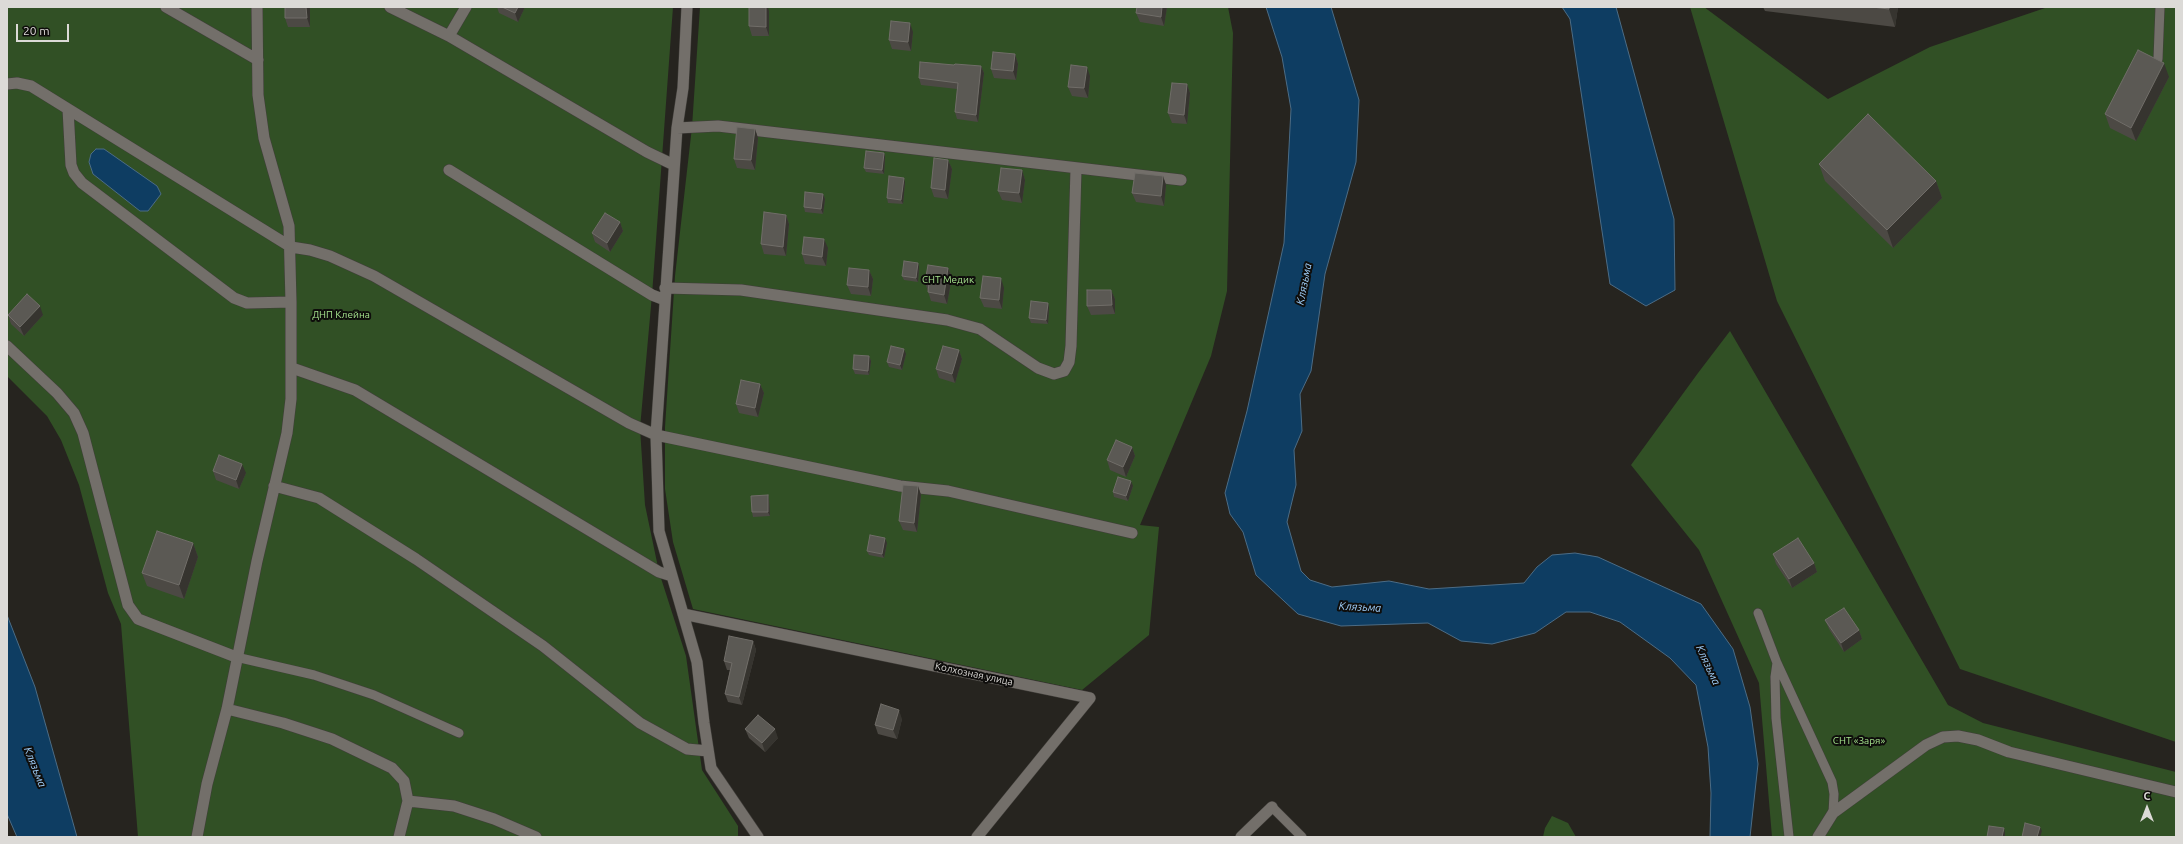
<!DOCTYPE html>
<html>
<head>
<meta charset="utf-8">
<style>
	body { margin:0 }
	#map { position:relative; width:2183px; height:844px; overflow:hidden; background:#26241f; font-family:Ubuntu,sans-serif }
	canvas { display:block }
	.frame { position:absolute; inset:0; border:8px solid #dcdad7; pointer-events:none }
	.north { position:absolute; left:2127px; top:788px; width:40px; height:40px; -webkit-text-stroke:3px #0e0d0b; paint-order:stroke; rotate:0deg; font-size:11px; font-weight:700; line-height:16px; text-align:center; color:#dcdad7 }
	.north::after { content:''; display:block; margin:auto; width:14px; height:18px; background:#dcdad7; clip-path:polygon(50% 0,100% 100%,50% 72%,0 100%) }
	.scale { position:absolute; left:16px; top:24px; width:53px; height:18px; box-sizing:border-box; border:2px solid #dcdad7; border-top:0; padding-left:5px; font-size:12px; line-height:14px; white-space:nowrap; color:#dcdad7; -webkit-text-stroke:3px #0e0d0b; paint-order:stroke }
</style>
</head>
<body>
<div id="map">
<canvas width="2183" height="844"></canvas>
<div class="frame"></div>
<div class="north">С</div>
<div class="scale">20 m</div>
</div>
<script>
const ctx = document.querySelector('canvas').getContext('2d');
ctx.lineJoin = 'round';
function paint(path, color) { ctx.fillStyle = color; ctx.fill(path, 'evenodd'); }
const shape = rows => new Path2D(rows.map(r => 'M' + r).join(''));
function stroke(path, color, width, dash) { ctx.strokeStyle = color; ctx.lineWidth = width; ctx.lineCap = dash ? 'butt' : 'round'; ctx.setLineDash(dash || []); ctx.stroke(path); }
function label(font, color, halo, rows, align = 'center') {
  ctx.font = font + ' Ubuntu,sans-serif'; ctx.lineWidth = 4; ctx.setLineDash([]); ctx.textBaseline = 'middle'; ctx.strokeStyle = halo; ctx.fillStyle = color; for (const [text, x, y, turn = 0] of rows) {
    ctx.save(); ctx.translate(x, y); ctx.rotate((+turn || 0) * Math.PI / 180); ctx.textAlign = isNaN(turn) ? turn : align; if (halo) ctx.strokeText(text, 0, 0); ctx.fillText(text, 0, 0); ctx.restore();
  }
}
const green = shape([
	[7,7,673,7,652,295,640,428,645,505,659,572,686,656,702,770,738,826,738,837,138,837,121,624,108,593,79,485,61,440,47,416,7,376],
	[700,7,1228,7,1233,33,1227,291,1211,356,1140,525,1159,527,1149,635,1082,690,693,609,673,542,665,489,665,427,675,276,692,127],
	[1690,7,1704,7,1828,99,1930,47,2048,7,2176,7,2176,742,1960,669,1777,301],
	[1730,331,1948,705,1983,723,2176,772,2176,837,1772,837,1759,683,1699,550,1631,465,1698,373],
	[1552,816,1568,823,1576,837,1543,837,1545,828]
]);
const water = shape([
	[1266,7,1331,7,1359,100,1356,162,1325,274,1311,371,1300,394,1302,431,1294,450,1296,485,1287,522,1301,571,1310,580,1332,587,1389,581,1429,589,1524,583,1537,567,1552,555,1575,553,1598,557,1701,604,1733,649,1750,707,1758,764,1750,837,1710,837,1711,793,1708,747,1696,685,1670,658,1620,622,1590,612,1566,612,1535,633,1492,644,1461,641,1428,623,1341,626,1298,614,1256,575,1243,532,1230,514,1225,493,1247,411,1284,243,1291,109,1282,57,1266,7],
	[1562,7,1616,7,1674,219,1675,290,1646,306,1610,284,1570,19,1562,7],
	[96,149,104,149,157,186,161,194,148,211,140,211,93,174,89,162,91,154,96,149],
	[7,615,35,687,77,837,17,837,7,814,7,615]
]);
const service = shape([
	[2158,59,2160,7],
	[1758,613,1777,663,1832,782,1834,794,1833,813],
	[236,657,314,675,374,695,459,733],
	[1777,663,1775,677,1776,718,1789,837],
	[1272,807,1302,837]
]);
const minor = shape([
	[166,7,258,60],
	[390,7,449,36,647,152,674,165],
	[687,7,683,88,677,128,656,435,659,531,697,662,704,723,711,768,758,837],
	[449,36,466,7],
	[7,84,17,83,31,86,291,247,310,250,330,256,374,276,629,423,656,435,900,486,948,491,1132,533],
	[68,109,71,165,74,173,82,183,234,298,247,303,291,302],
	[677,128,718,126,1181,180],
	[449,170,652,295,665,300],
	[665,288,741,290,947,320,980,329,1038,368,1054,374,1064,371,1069,362,1071,346,1076,169],
	[7,346,57,393,74,413,83,433,128,605,138,619,236,657],
	[292,368,355,390,659,572,672,576],
	[274,486,319,498,416,559,543,646,640,723,687,749,708,751],
	[683,614,1090,698,977,837],
	[227,709,283,723,332,739,392,768,404,781,408,801,399,837],
	[408,801,454,806,494,819,536,837],
	[197,837,207,784,227,709,257,561,287,433,291,399,291,302,289,226,264,138,258,95,257,7],
	[1241,837,1272,807],
	[1818,837,1833,813,1926,745,1943,737,1958,736,1978,740,2009,752,2176,792]
]);
const wall = shape([
	[285,7,310,7,310,27,288,27,285,18],
	[497,7,525,7,518,22,499,13],
	[1137,7,1167,7,1164,26,1140,22,1136,13],
	[1763,7,1898,7,1895,27,1765,11],
	[769,11,769,36,752,36,749,26],
	[913,32,911,51,892,49,889,40],
	[1015,54,1018,64,1016,80,994,78,991,69],
	[981,66,984,73,978,122,957,119,955,112,957,89,921,85,919,78],
	[1090,76,1088,98,1072,96,1068,87],
	[2169,77,2136,141,2110,128,2105,114],
	[1187,84,1190,93,1187,124,1172,123,1168,113],
	[755,129,758,138,755,170,737,168,734,159],
	[884,153,885,157,884,174,866,172,864,168],
	[948,160,952,169,948,199,934,197,931,188],
	[1819,164,1936,181,1942,198,1893,248,1825,181],
	[1022,170,1025,180,1022,203,1002,200,998,191],
	[1163,176,1166,185,1164,206,1136,202,1132,193],
	[905,182,903,204,888,203,887,198],
	[823,194,825,199,823,214,805,212,804,207],
	[786,215,789,224,786,256,764,254,761,244],
	[620,222,623,231,610,252,595,242,592,233],
	[828,248,826,266,805,264,802,254],
	[918,263,919,267,918,282,904,280,902,276],
	[948,268,952,277,947,304,931,301,925,282],
	[869,270,873,279,871,296,851,294,847,285],
	[1004,288,1002,309,984,307,980,298],
	[1111,290,1115,299,1115,314,1091,315,1087,306],
	[1048,303,1049,308,1048,324,1031,323,1029,318],
	[8,315,43,315,24,336,11,324],
	[959,350,962,359,955,383,939,378,936,369],
	[906,354,902,370,889,367,887,362],
	[869,356,871,361,869,375,855,374,853,369],
	[760,384,764,393,758,417,739,413,736,404],
	[1132,447,1135,456,1126,477,1110,470,1107,460],
	[213,471,246,473,239,489,216,480],
	[918,486,921,495,917,532,903,530,899,521],
	[1133,486,1128,501,1114,497,1113,492],
	[769,500,770,516,753,517,752,512],
	[193,543,198,557,184,599,147,586,142,573],
	[887,543,884,558,869,555,867,551],
	[1773,554,1814,563,1817,572,1792,588,1776,564],
	[1825,620,1859,630,1862,639,1844,652,1829,629],
	[753,641,756,650,742,705,728,702,725,694,730,670,727,670,724,661],
	[902,719,897,739,878,734,875,725],
	[745,729,778,738,765,752,749,738]
]);
const shadedWall = shape([
	[306,7,310,7,310,27,307,18],
	[518,7,525,7,518,22,515,13],
	[766,7,768,7,769,11,769,36,766,27],
	[1162,7,1167,7,1164,26,1161,17],
	[1889,7,1898,7,1895,27,1889,9],
	[910,23,913,32,911,51,908,42],
	[1015,54,1018,64,1016,80,1013,71],
	[2164,63,2169,77,2136,141,2131,128],
	[981,66,984,73,978,122,976,115],
	[1087,67,1090,76,1088,98,1084,88],
	[1187,84,1190,93,1187,124,1184,115],
	[755,129,758,138,755,170,751,160],
	[884,153,885,157,884,174,882,170],
	[948,160,952,169,948,199,945,190],
	[1022,170,1025,180,1022,203,1019,193],
	[1163,176,1166,185,1164,206,1161,196],
	[904,178,905,182,903,204,901,200],
	[1936,181,1942,198,1893,248,1887,230],
	[823,194,825,199,823,214,821,209],
	[786,215,789,224,786,256,783,247],
	[620,222,623,231,610,252,607,243],
	[824,239,828,248,826,266,822,257],
	[918,263,919,267,918,282,916,278],
	[948,268,952,277,947,304,944,295],
	[869,270,873,279,871,296,868,287],
	[1001,278,1004,288,1002,309,999,300],
	[1111,290,1115,299,1115,314,1112,305],
	[1048,303,1049,308,1048,324,1046,320],
	[40,306,43,315,24,336,20,327],
	[904,349,906,354,902,370,900,365],
	[959,350,962,359,955,383,952,374],
	[869,356,871,361,869,375,868,371],
	[760,384,764,393,758,417,755,408],
	[1132,447,1135,456,1126,477,1123,467],
	[242,464,246,473,239,489,236,480],
	[1131,481,1133,486,1128,501,1126,496],
	[918,486,921,495,917,532,914,523],
	[768,495,769,500,770,516,768,512],
	[885,538,887,543,884,558,882,554],
	[193,543,198,557,184,599,179,585],
	[1814,563,1817,572,1792,588,1789,579],
	[1859,630,1862,639,1844,652,1841,643],
	[753,641,756,650,742,705,739,697],
	[899,710,902,719,897,739,893,730],
	[775,729,778,738,765,752,762,743],
	[2040,827,2042,831,2040,837,2037,837],
	[2004,828,2005,833,2005,837,2002,837]
]);
const building = shape([
	[285,7,306,7,307,18,285,18,285,7],
	[502,7,518,7,515,13,502,7],
	[749,7,766,7,766,27,749,26,749,7],
	[1137,7,1162,7,1161,17,1136,13,1137,7],
	[1872,7,1889,7,1889,9,1872,7],
	[891,21,910,23,908,42,889,40,891,21],
	[2138,50,2164,63,2131,128,2105,114,2138,50],
	[993,52,1015,54,1013,71,991,69,993,52],
	[920,62,954,65,955,64,981,66,976,115,955,112,958,83,919,78,920,62],
	[1071,65,1087,67,1084,88,1068,87,1071,65],
	[1172,83,1187,84,1184,115,1168,113,1172,83],
	[1868,114,1936,181,1887,230,1819,164,1868,114],
	[737,127,755,129,751,160,734,159,737,127],
	[866,151,884,153,882,170,864,168,866,151],
	[934,158,948,160,945,190,931,188,934,158],
	[1001,168,1022,170,1019,193,998,191,1001,168],
	[1135,173,1163,176,1161,196,1132,193,1135,173],
	[889,176,904,178,901,200,887,198,889,176],
	[805,192,823,194,821,209,804,207,805,192],
	[764,212,786,215,783,247,761,244,764,212],
	[605,213,620,222,607,243,592,233,605,213],
	[804,237,824,239,822,257,802,254,804,237],
	[904,261,918,263,916,278,902,276,904,261],
	[928,265,948,268,944,295,928,292,929,283,925,282,928,265],
	[849,268,869,270,868,287,847,285,849,268],
	[983,276,1001,278,999,300,980,298,983,276],
	[1087,290,1111,290,1112,305,1087,306,1087,290],
	[27,294,40,306,20,327,8,315,27,294],
	[1031,301,1048,303,1046,320,1029,318,1031,301],
	[891,346,904,349,900,365,887,362,891,346],
	[943,346,959,350,952,374,936,369,943,346],
	[854,355,869,356,868,371,853,369,854,355],
	[741,380,760,384,755,408,736,404,741,380],
	[1116,440,1132,447,1123,467,1107,460,1116,440],
	[219,455,242,464,236,480,213,471,219,455],
	[1118,477,1131,481,1126,496,1113,492,1118,477],
	[903,485,918,486,914,523,899,521,903,485],
	[768,495,768,512,752,512,751,496,768,495],
	[157,531,193,543,179,585,142,573,157,531],
	[870,535,885,538,882,554,867,551,870,535],
	[1798,538,1814,563,1789,579,1773,554,1798,538],
	[1844,608,1859,630,1841,643,1825,620,1844,608],
	[729,636,753,641,739,697,725,694,732,663,724,661,729,636],
	[881,704,899,710,893,730,875,725,881,704],
	[758,715,775,729,762,743,745,729,758,715],
	[2025,823,2040,827,2037,837,2022,837,2025,823],
	[1989,826,2004,828,2002,837,1987,837,1989,826]
]);
const parkNames = [
	["СНТ Медик",948,280],
	["ДНП Клейна",341,315],
	["СНТ «Заря»",1859,741]
];
const streetNames = [
	["Колхозная улица",974,674,12]
];
const waterNames = [
	["Клязьма",1304,284,-79],
	["Клязьма",1360,607,3],
	["Клязьма",1708,665,65],
	["Клязьма",35,767,68]
];
paint(green, '#315025');
paint(water, '#0e3d62');
stroke(water, '#4c6c85', 1);
stroke(service, '#403e3a', 10);
stroke(minor, '#403e3a', 12);
stroke(service, '#736f6a', 9);
stroke(minor, '#736f6a', 11);
paint(wall, '#4c4944');
paint(shadedWall, '#36342f');
paint(building, '#5b5954');
stroke(building, '#706d68', 1);
label('10px', '#a5e28d', '#0e0d0b', parkNames);
label('10px', '#dcdad7', '#0e0d0b', streetNames);
label('italic 11px', '#a0cffa', '#0e0d0b', waterNames);
</script>
</body>
</html>
